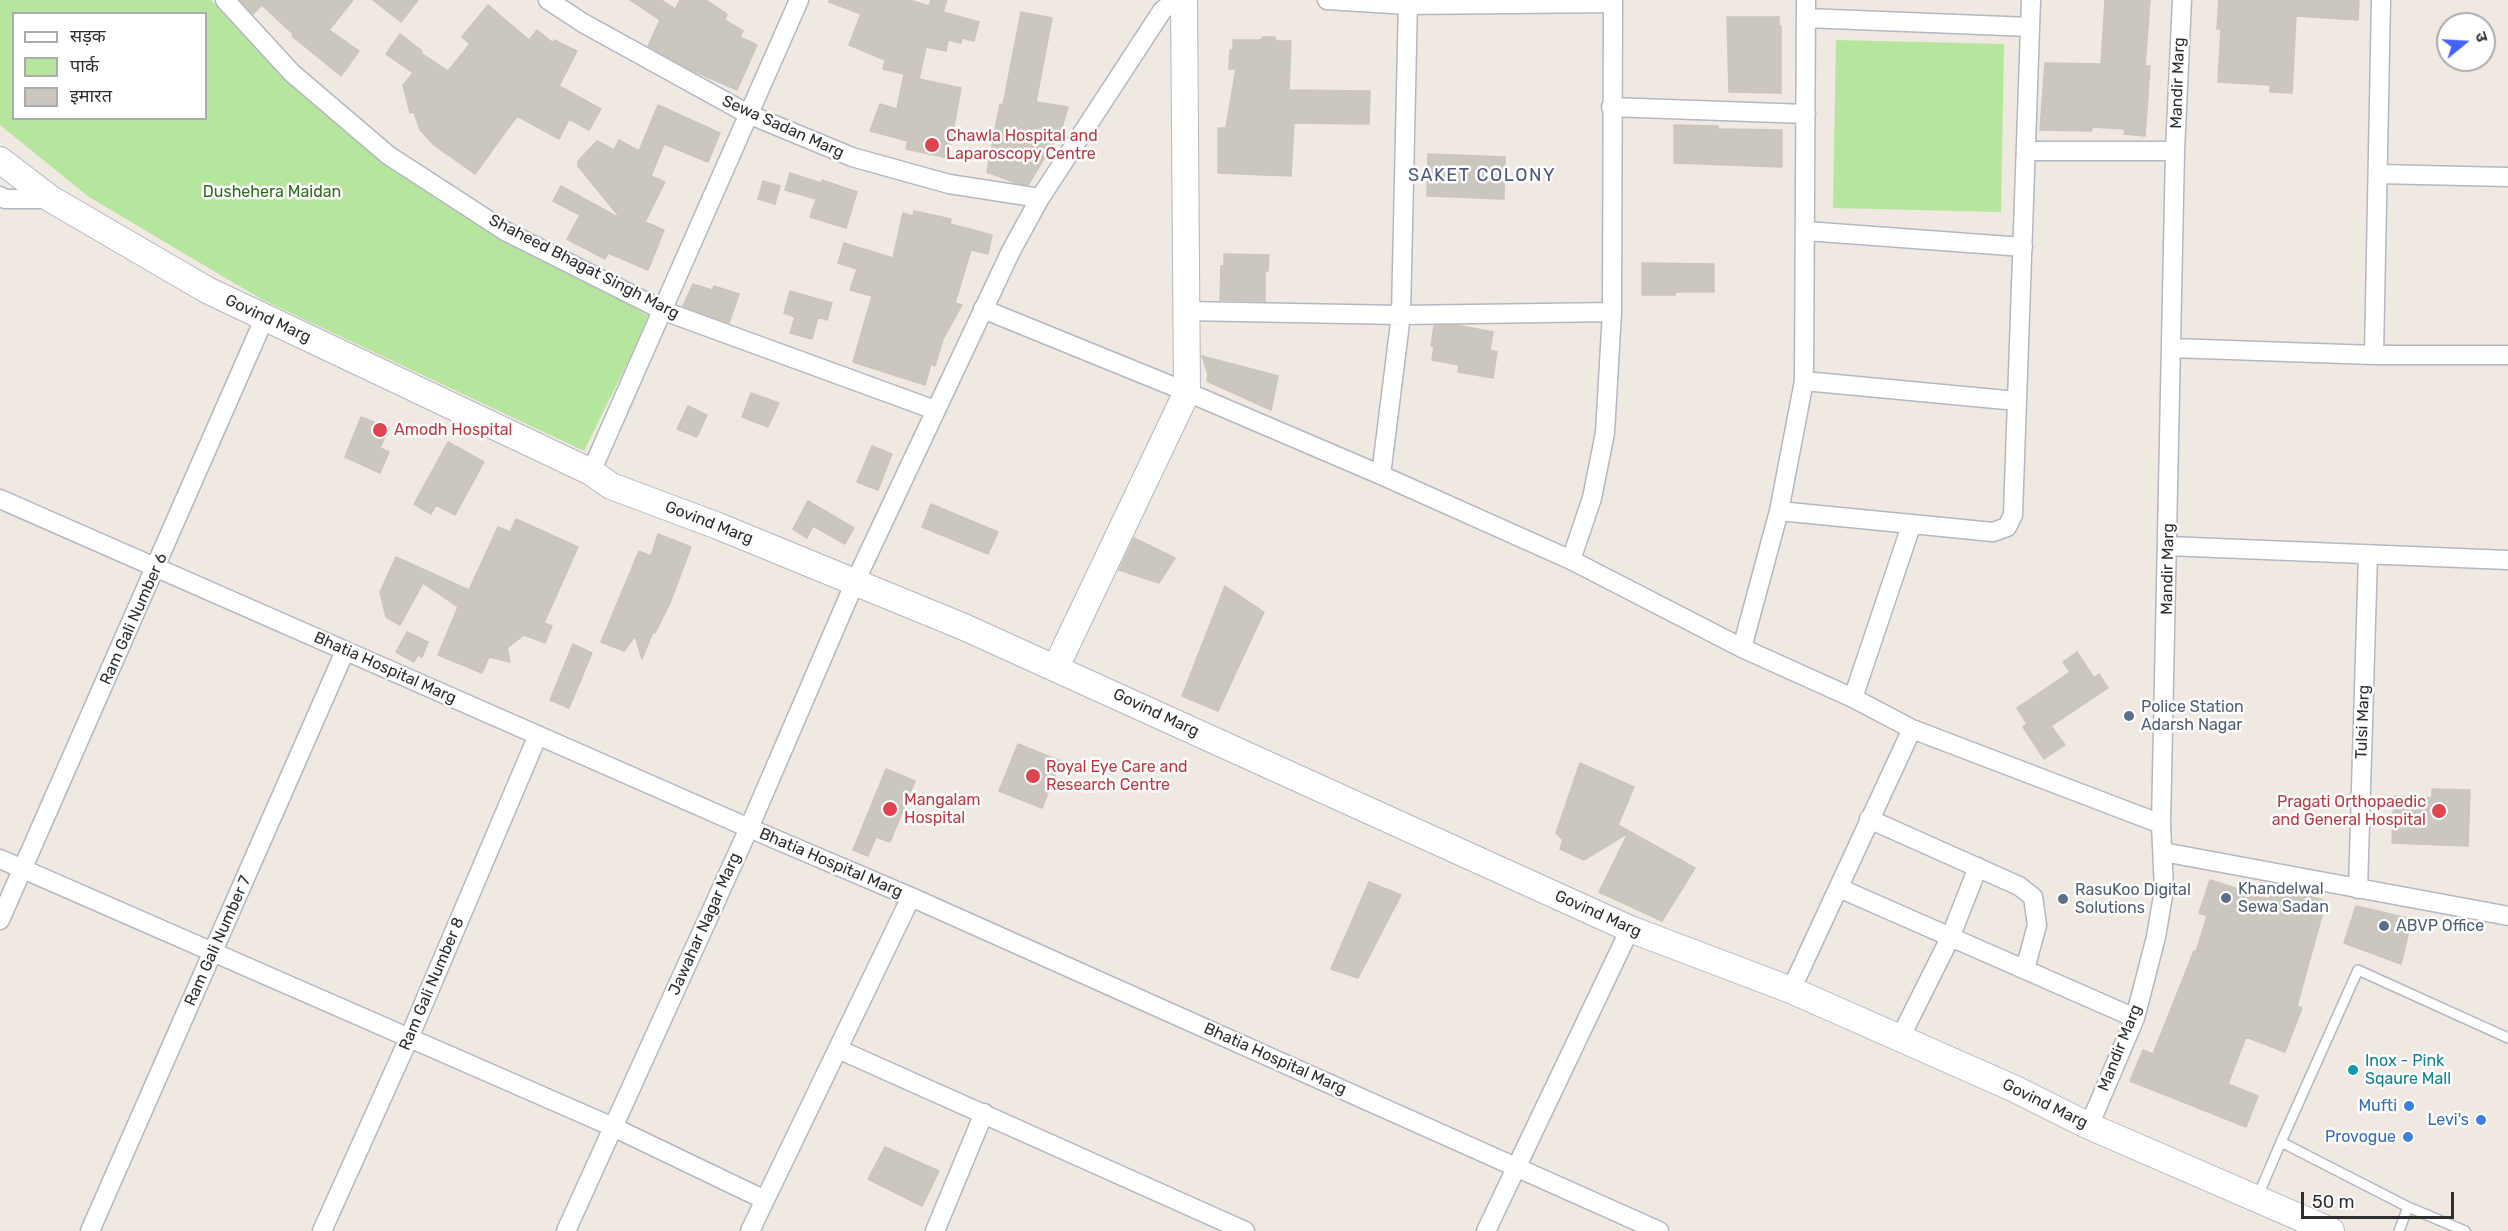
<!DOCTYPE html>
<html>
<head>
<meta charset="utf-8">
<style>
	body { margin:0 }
	#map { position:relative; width:2508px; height:1231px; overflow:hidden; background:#efe9e1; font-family:Rubik,"Noto Sans Devanagari",sans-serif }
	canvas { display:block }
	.legend { position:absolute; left:12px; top:12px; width:195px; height:108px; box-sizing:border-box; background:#fff; border:2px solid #ababab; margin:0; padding:8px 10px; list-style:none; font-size:18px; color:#2e2e2e }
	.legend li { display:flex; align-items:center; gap:12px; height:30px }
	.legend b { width:30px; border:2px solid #ababab }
	.north { position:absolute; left:2436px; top:12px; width:60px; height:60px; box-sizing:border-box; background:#fff; border:2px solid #ababab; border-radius:50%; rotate:72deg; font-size:16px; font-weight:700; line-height:24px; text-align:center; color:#2e2e2e }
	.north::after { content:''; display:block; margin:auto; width:21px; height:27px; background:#4264fb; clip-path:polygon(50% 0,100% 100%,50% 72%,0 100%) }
	.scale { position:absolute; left:2301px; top:1192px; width:153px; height:27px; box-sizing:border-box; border:3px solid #2e2e2e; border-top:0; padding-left:8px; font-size:18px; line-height:21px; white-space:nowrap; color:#2e2e2e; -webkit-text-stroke:4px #fff; paint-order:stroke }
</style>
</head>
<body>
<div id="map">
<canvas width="2508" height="1231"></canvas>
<ul class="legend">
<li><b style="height:8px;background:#fff"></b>सड़क</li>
<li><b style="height:16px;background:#b6e59e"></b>पार्क</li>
<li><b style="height:16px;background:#cbc7bf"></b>इमारत</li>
</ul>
<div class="north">उ</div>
<div class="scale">50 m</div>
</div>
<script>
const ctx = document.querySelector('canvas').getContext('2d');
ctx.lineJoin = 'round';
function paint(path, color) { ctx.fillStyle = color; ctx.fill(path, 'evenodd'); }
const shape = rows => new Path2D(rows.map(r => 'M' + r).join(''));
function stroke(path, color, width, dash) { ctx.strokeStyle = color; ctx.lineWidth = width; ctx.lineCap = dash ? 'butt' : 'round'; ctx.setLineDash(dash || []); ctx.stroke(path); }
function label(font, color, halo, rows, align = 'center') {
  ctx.font = font + ' Rubik,sans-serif'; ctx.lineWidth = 5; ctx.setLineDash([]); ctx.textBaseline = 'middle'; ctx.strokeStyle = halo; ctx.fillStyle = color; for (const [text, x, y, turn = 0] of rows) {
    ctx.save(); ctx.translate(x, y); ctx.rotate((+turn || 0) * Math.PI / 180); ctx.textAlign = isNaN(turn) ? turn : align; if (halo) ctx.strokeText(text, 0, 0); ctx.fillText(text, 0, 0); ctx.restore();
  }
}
const green = shape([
	[0,0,211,0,291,84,356,135,538,251,650,317,584,451,261,299,89,197,0,125],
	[14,14,206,14,206,118,14,118],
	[1836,40,2004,44,2001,212,1833,208]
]);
const building = shape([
	[240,0,353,0,329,30,359,51,341,76,292,36,294,35,262,5,253,14,240,0],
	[373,0,418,0,401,22,373,0],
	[630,0,661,0,675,9,680,0,706,0,727,14,725,20,743,31,740,37,757,45,737,90,689,69,648,46,660,20,630,0],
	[829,0,910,0,929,6,931,0,947,0,943,12,979,22,974,41,962,38,961,43,948,40,946,51,926,47,919,79,961,88,948,158,906,149,908,141,870,131,880,104,897,109,904,74,883,69,885,60,849,45,861,14,829,2,829,0],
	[2105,0,2150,0,2145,66,2150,66,2145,136,2124,134,2125,129,2092,127,2092,131,2040,130,2045,63,2101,64,2105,0],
	[2219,0,2359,0,2358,20,2296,16,2292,93,2270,92,2270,85,2218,82,2221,29,2217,29,2219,0],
	[488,5,529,40,537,30,553,43,554,40,577,51,559,86,601,109,589,130,569,119,559,139,517,116,475,174,434,145,420,130,414,112,410,113,403,85,413,73,386,54,400,34,422,51,421,53,448,71,470,44,462,37,488,5],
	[1021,12,1052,18,1036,102,1068,107,1061,131,1028,185,1016,183,987,172,1000,104,1003,105,1021,12],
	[1727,17,1779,17,1779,26,1781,26,1781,93,1729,92,1727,17],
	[1263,37,1275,37,1276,41,1291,41,1289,90,1370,91,1369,124,1294,123,1291,176,1218,173,1218,128,1226,128,1236,69,1229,69,1230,50,1233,50,1233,40,1260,40,1263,37],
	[658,105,720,133,708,162,664,144,651,176,665,182,645,222,664,230,648,270,608,253,605,259,567,239,580,215,553,201,561,186,621,219,578,166,578,161,597,141,614,150,619,140,639,151,658,105],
	[1674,125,1718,126,1718,129,1782,130,1782,167,1674,163,1674,125],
	[1428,154,1505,157,1504,199,1427,196,1428,154],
	[790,173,821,183,822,180,857,192,846,228,810,217,816,199,785,190,790,173],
	[763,181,780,186,775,204,758,199,763,181],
	[914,211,951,219,950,224,992,235,988,254,971,250,955,303,962,305,943,339,935,366,931,364,925,385,853,362,872,296,850,290,857,269,838,263,844,243,893,258,903,213,913,216,914,211],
	[1224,254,1269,255,1268,271,1265,271,1265,301,1220,300,1221,266,1224,266,1224,254],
	[1642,263,1714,264,1714,292,1675,292,1675,295,1642,295,1642,263],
	[693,284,712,290,714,286,739,294,729,323,683,306,693,284],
	[790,291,832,303,827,320,818,317,812,339,790,333,795,317,784,313,790,291],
	[1457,325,1493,332,1490,350,1497,352,1493,378,1458,372,1459,365,1432,360,1434,347,1431,346,1434,326,1457,325],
	[1202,356,1278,376,1271,410,1207,381,1208,374,1202,356],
	[751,393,779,403,768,427,742,417,751,393],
	[688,406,707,415,697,437,677,429,688,406],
	[361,417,389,428,380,448,389,452,380,473,345,457,361,417],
	[448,442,484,462,455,515,436,505,431,514,414,504,448,442],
	[872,446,892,454,878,490,857,482,872,446],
	[808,501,854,528,845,544,813,526,807,538,793,529,808,501],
	[931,504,998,532,988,554,922,527,931,504],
	[516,519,578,547,544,623,552,626,545,643,524,635,507,648,510,662,489,657,482,673,438,655,458,607,423,583,400,625,386,617,380,592,396,557,469,590,498,527,510,532,516,519],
	[658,534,691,547,670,603,655,633,653,632,642,659,635,636,624,651,601,642,639,551,651,556,658,534],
	[1134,538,1175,558,1159,583,1119,570,1134,538],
	[1225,586,1264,612,1218,711,1182,696,1225,586],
	[407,632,428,642,422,657,418,655,414,662,396,652,407,632],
	[573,644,592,653,569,708,550,700,573,644],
	[2077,652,2094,678,2099,674,2108,688,2051,726,2065,745,2044,759,2023,727,2027,724,2017,708,2070,672,2063,662,2077,652],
	[1018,744,1061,761,1042,808,999,791,1018,744],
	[1580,763,1634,787,1618,825,1695,868,1662,921,1599,892,1628,833,1584,860,1560,849,1563,840,1556,833,1580,763],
	[886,769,915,781,890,842,876,837,868,856,853,850,886,769],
	[2432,789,2470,790,2468,846,2392,843,2394,796,2432,798,2432,789],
	[2210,880,2269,899,2271,891,2290,897,2292,891,2326,901,2297,1006,2302,1008,2285,1052,2246,1037,2228,1084,2258,1096,2246,1127,2130,1081,2143,1050,2153,1054,2194,951,2196,952,2207,916,2199,913,2210,880],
	[1369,882,1401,895,1358,978,1331,969,1369,882],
	[2356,906,2412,919,2401,964,2344,943,2356,906],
	[885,1147,939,1171,922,1206,868,1179,885,1147]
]);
const lane = shape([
	[2257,1198,2281,1142],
	[2408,1207,2281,1142,2358,970,2508,1038],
	[2399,1231,2408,1207,2465,1231]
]);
const street = shape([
	[225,0,292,73,388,155,505,231,664,311,935,410],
	[548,0,583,23,748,114,852,157,949,184,1040,198],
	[1327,0,1408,5,1613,3],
	[1806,18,2030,27],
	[1611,107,1806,114],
	[2027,151,2175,151],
	[2378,174,2508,177],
	[0,196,5,199,51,199],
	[1806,231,2023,247],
	[983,309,1187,392,1381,475,1571,560,1742,648,1853,698,1912,729,2161,824],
	[1186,311,1401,315,1612,312],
	[2172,348,2374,355,2508,355],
	[2374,355,2381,0],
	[1804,381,2017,401],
	[591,472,799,0],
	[1381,475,1401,315,1408,0],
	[0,499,749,828,911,897,1659,1231],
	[1779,511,1993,532,2007,527,2013,515,2031,0],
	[2168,546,2508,560],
	[1571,560,1592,498,1605,433,1612,312,1613,0],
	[1742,648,1779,511,1804,381,1806,0],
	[1853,698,1911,526],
	[1869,819,2019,886,2033,897,2037,925,2025,969],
	[2163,852,2508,916],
	[0,859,613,1127,765,1200],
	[1839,888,2135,1018],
	[2358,889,2368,555],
	[0,920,265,317],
	[1791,990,1912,729],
	[1900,1038,1950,938,1978,867],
	[838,1049,1245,1231],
	[2089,1126,2135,1018,2156,937,2164,890,2161,824,2175,151,2182,0],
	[90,1231,345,651],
	[322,1231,409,1038,538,735],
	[566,1231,749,828,855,582,1011,251,1040,198,1162,11,1175,0],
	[750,1231,911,897],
	[935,1231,984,1113],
	[1486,1231,1630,929]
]);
const secondary = shape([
	[0,160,51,199,207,290,591,472,611,486,718,526,964,627,1630,929,1791,990,2015,1089,2089,1126,2331,1231],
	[1056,667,1187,392,1184,0]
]);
const markers = [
	[932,145,8,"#e0444e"],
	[380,430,8,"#e0444e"],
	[2129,716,6,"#5c6f8a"],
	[1033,776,8,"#e0444e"],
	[890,809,8,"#e0444e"],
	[2439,811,8,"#e0444e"],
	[2226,898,6,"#5c6f8a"],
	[2063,899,6,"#5c6f8a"],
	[2384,926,6,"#5c6f8a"],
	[2353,1070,6,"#0f9aa8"],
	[2409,1106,6,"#3f7fe0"],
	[2481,1120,6,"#3f7fe0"],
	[2408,1137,6,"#3f7fe0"]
];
const streetNames = [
	["Mandir Marg",2178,83,-88],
	["Sewa Sadan Marg",783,127,24],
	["Shaheed Bhagat Singh Marg",584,267,27],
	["Govind Marg",268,319,25],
	["Govind Marg",709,523,21],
	["Mandir Marg",2168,569,-89],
	["Ram Gali Number 6",134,619,-66],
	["Bhatia Hospital Marg",385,668,24],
	["Govind Marg",1156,713,25],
	["Tulsi Marg",2363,722,-88],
	["Bhatia Hospital Marg",831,863,23],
	["Govind Marg",1598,914,24],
	["Jawahar Nagar Marg",705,924,-66],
	["Ram Gali Number 7",218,941,-66],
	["Ram Gali Number 8",432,984,-67],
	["Mandir Marg",2120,1048,-68],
	["Bhatia Hospital Marg",1275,1059,24],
	["Govind Marg",2045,1104,26]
];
const healthNames = [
	["Chawla Hospital and",946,136],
	["Laparoscopy Centre",946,154],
	["Amodh Hospital",394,430],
	["Royal Eye Care and",1046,767],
	["Research Centre",1046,785],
	["Mangalam",904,800],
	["Hospital",904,818],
	["Pragati Orthopaedic",2426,802,"right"],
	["and General Hospital",2426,820,"right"]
];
const parkNames = [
	["Dushehera Maidan",272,192]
];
const serviceNames = [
	["Police Station",2141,707],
	["Adarsh Nagar",2141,725],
	["Khandelwal",2238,889],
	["Sewa Sadan",2238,907],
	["RasuKoo Digital",2075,890],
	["Solutions",2075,908],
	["ABVP Office",2396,926]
];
const cultureNames = [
	["Inox - Pink",2365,1061],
	["Sqaure Mall",2365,1079]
];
const shopNames = [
	["Mufti",2397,1106],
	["Levi's",2469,1120],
	["Provogue",2396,1137]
];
const neighbourhoodNames = [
	["SAKET COLONY",1482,176]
];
paint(green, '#b6e59e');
paint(building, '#cbc7bf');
stroke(building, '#cbc5ba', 1.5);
stroke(lane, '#b4b7c1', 12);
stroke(street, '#b4b7c1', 21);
stroke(secondary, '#b4b7c1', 28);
stroke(lane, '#fff', 9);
stroke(street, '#fff', 18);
stroke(secondary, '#fff', 26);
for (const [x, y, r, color] of markers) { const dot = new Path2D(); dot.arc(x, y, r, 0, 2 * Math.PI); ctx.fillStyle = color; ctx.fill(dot); stroke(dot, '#fff', 2); }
label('16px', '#2e2e2e', '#fff', streetNames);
label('16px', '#be3a42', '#fff', healthNames, 'left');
label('16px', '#2c6e1b', '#fff', parkNames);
label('16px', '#4e5e75', '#fff', serviceNames, 'left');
label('16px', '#0d838f', '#fff', cultureNames, 'left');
label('16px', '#366cbe', '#fff', shopNames, 'right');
ctx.letterSpacing = '1.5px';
label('18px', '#4d5680', '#fff', neighbourhoodNames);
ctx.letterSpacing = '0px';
</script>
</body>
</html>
